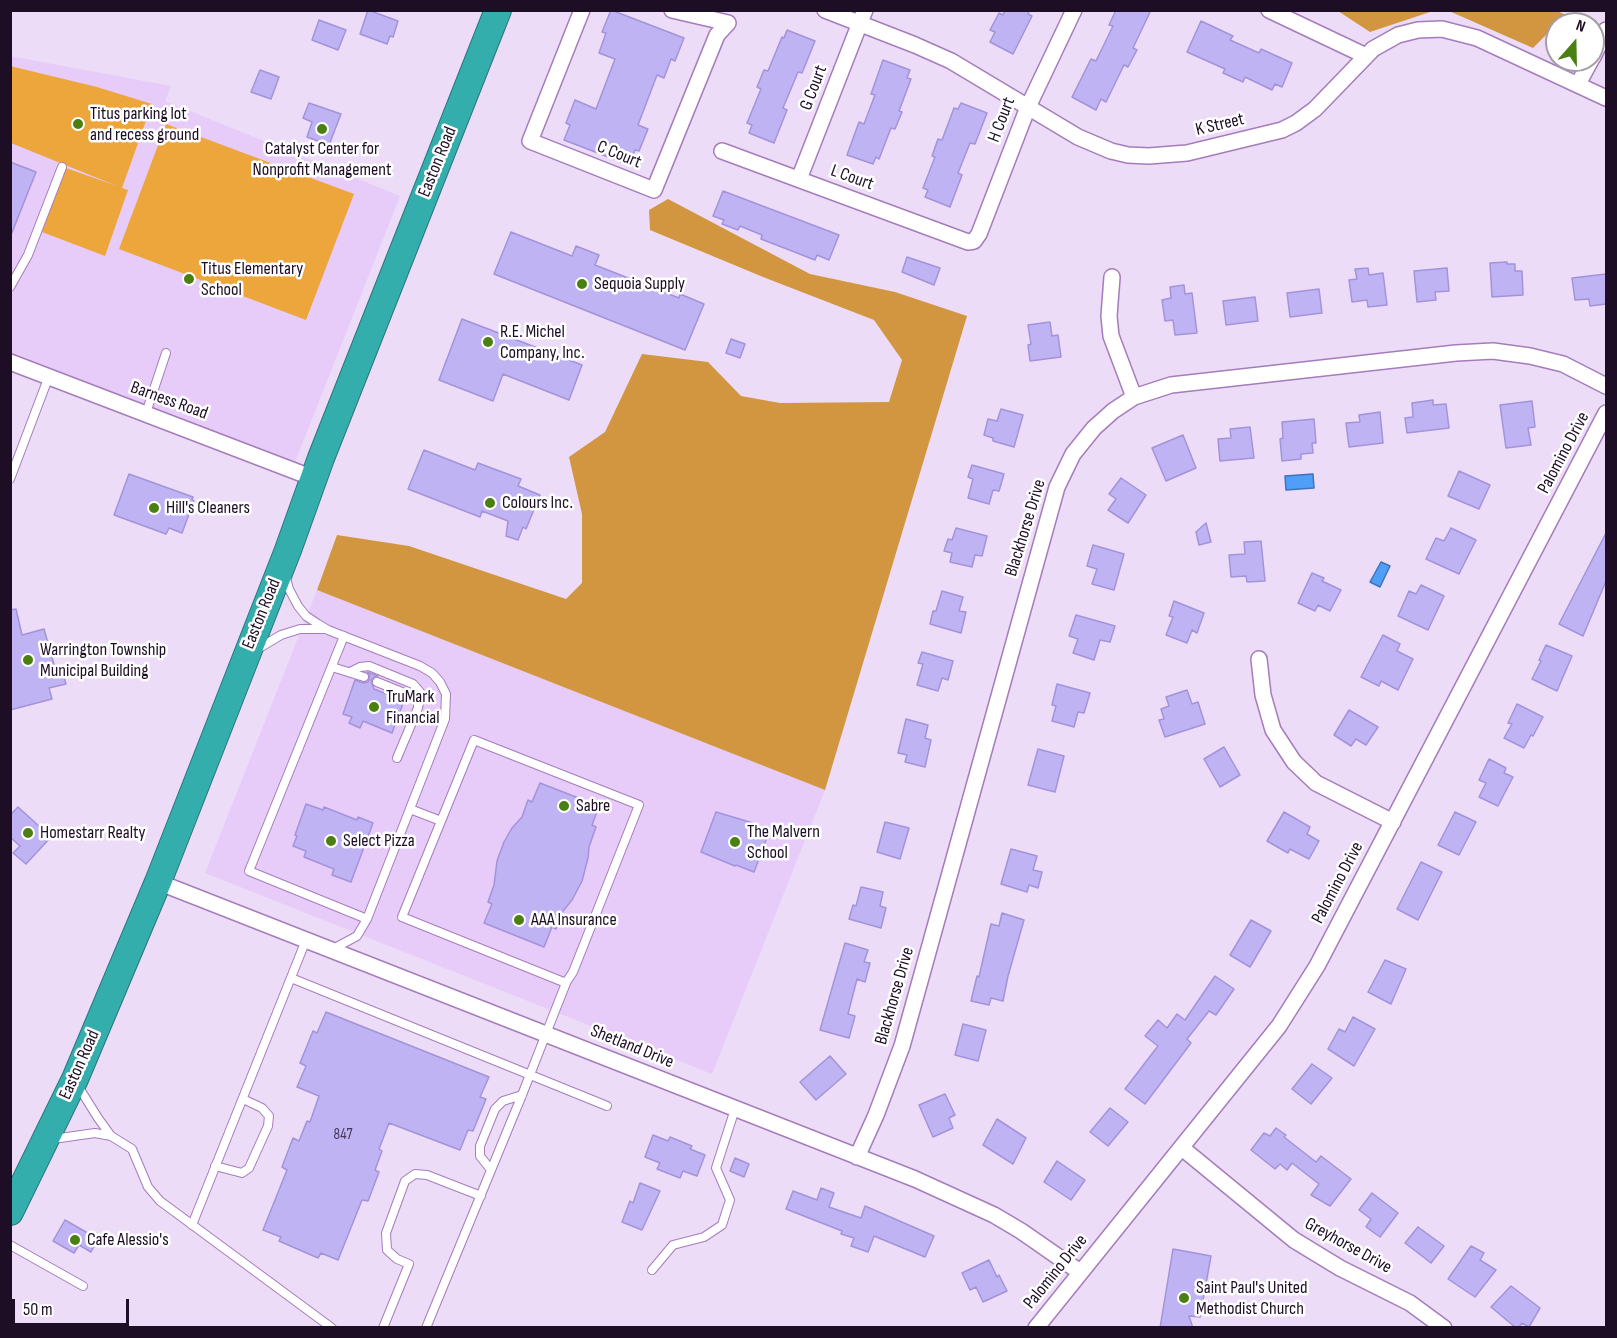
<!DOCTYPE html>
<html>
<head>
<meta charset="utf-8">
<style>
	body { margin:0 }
	#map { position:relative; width:1617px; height:1338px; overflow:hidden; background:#eddcf7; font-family:"Sofia Sans Condensed",sans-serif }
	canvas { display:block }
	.frame { position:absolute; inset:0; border:12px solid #1d0d25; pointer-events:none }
	.north { position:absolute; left:1545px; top:12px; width:60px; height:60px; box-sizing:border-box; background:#fff; border:2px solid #a59ea8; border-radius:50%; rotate:20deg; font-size:16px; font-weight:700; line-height:24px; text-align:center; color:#1d0d25 }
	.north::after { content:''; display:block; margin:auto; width:21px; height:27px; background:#4a7f12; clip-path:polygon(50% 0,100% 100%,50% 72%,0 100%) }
	.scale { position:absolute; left:12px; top:1299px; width:117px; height:27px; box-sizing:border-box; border:3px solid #1d0d25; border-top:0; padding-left:8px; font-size:18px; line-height:21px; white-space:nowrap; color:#1d0d25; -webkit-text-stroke:4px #fff; paint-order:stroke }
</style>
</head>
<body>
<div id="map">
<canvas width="1617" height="1338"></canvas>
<div class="frame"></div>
<div class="north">N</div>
<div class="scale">50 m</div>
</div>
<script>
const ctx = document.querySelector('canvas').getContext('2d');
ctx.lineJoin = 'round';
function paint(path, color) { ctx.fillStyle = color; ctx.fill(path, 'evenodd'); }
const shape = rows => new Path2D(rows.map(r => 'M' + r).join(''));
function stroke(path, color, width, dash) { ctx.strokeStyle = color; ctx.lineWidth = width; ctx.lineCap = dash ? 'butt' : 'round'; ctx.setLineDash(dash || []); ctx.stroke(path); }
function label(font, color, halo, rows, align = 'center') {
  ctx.font = font + ' "Sofia Sans Condensed",sans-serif'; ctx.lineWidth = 5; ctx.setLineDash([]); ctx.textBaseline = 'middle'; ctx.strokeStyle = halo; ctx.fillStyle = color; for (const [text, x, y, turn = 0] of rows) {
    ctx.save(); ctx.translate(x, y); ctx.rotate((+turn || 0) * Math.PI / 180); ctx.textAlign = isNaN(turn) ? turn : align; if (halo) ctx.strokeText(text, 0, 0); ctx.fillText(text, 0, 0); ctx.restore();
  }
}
const built = shape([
	[10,56,171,86,165,101,400,196,292,470,11,362],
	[317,590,825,790,712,1074,205,873]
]);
const green = shape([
	[10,66,97,87,152,104,122,188,128,190,105,256,42,232,66,168,117,186,11,143],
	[166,124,354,194,306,320,119,249]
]);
const forest = shape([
	[1338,11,1433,11,1370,32],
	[1557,11,1566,15,1533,48,1449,11],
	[668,199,810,274,895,292,967,316,825,790,317,590,337,535,409,546,566,599,582,583,582,514,569,457,605,432,642,354,708,362,741,396,780,403,889,402,902,360,874,320,763,277,650,230,649,210]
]);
const water = shape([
	[1313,474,1314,488,1286,490,1285,476,1313,474],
	[1381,562,1390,566,1380,587,1370,582,1381,562]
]);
const building = shape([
	[368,10,398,21,393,37,390,36,387,44,360,34,368,10],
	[611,10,684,38,675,61,671,59,664,78,657,75,638,125,648,129,639,151,635,150,629,165,564,140,570,125,566,123,575,100,596,109,615,59,599,53,606,33,602,32,611,10],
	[1005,10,1030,10,1028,14,1032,16,1013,54,990,42,995,32,990,30,999,13,1003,15,1005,10],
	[1116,10,1151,10,1133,48,1137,50,1128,67,1124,65,1106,102,1101,99,1096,110,1072,97,1091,59,1096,61,1113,26,1109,25,1116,10],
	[319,20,346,30,338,50,312,40,319,20],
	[1201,21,1233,36,1230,40,1259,53,1261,49,1292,63,1282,87,1275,84,1272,90,1245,77,1243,82,1223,73,1225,69,1187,52,1201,21],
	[787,30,815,41,802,73,798,72,783,108,787,110,774,143,749,133,752,125,747,123,761,89,757,87,764,70,768,71,782,37,784,38,787,30],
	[883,60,910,70,907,78,911,79,899,111,902,112,895,129,891,128,879,159,876,157,873,164,847,155,859,122,864,124,875,95,871,94,883,60],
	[260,70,279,77,271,99,251,92,260,70],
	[309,103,341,114,329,145,307,137,312,122,303,118,309,103],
	[961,103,987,113,975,144,970,143,958,173,962,175,950,207,925,197,928,190,923,188,935,157,932,156,938,139,942,140,954,108,958,109,961,103],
	[10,162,36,172,11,235,10,235,10,162],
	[723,191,839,235,829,260,817,255,815,260,761,239,762,235,740,226,738,230,722,224,724,220,713,216,723,191],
	[511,232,572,256,576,246,599,255,595,265,679,298,680,294,704,304,685,350,494,274,511,232],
	[907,257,940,268,934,285,902,272,907,257],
	[1507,262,1507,264,1515,264,1515,271,1522,271,1523,295,1492,297,1490,263,1507,262],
	[1368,268,1369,275,1383,273,1387,305,1368,307,1367,300,1352,302,1349,280,1357,279,1355,269,1368,268],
	[1447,268,1449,291,1435,292,1436,300,1417,302,1414,271,1447,268],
	[1606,274,1606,304,1590,306,1589,299,1575,300,1572,278,1606,274],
	[1184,285,1185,294,1192,293,1197,333,1175,335,1173,320,1165,321,1162,300,1171,298,1170,287,1184,285],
	[1319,289,1322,313,1290,317,1287,293,1319,289],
	[1255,297,1258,321,1226,325,1223,301,1255,297],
	[462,319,582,365,569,400,503,374,493,401,439,380,462,319],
	[1050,322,1052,336,1058,335,1061,357,1030,361,1028,345,1031,344,1028,325,1050,322],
	[731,339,745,344,740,358,726,353,731,339],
	[1433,400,1433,405,1446,404,1449,428,1407,433,1405,418,1413,417,1412,403,1433,400],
	[1532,401,1535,427,1528,428,1531,445,1506,448,1500,405,1532,401],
	[1001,409,1023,415,1014,447,993,441,993,438,984,435,988,419,997,421,1001,409],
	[1380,412,1383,443,1349,447,1346,423,1360,422,1359,415,1380,412],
	[1314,419,1316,443,1312,443,1313,453,1301,454,1301,459,1282,461,1280,439,1283,438,1282,422,1314,419],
	[1250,427,1254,458,1220,461,1218,439,1231,438,1230,429,1250,427],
	[1183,435,1196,468,1166,481,1152,448,1183,435],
	[424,450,475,470,478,463,521,479,518,486,540,495,526,529,523,527,518,540,506,536,508,521,482,511,480,517,408,489,424,450],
	[972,465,1004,474,999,491,993,490,989,504,968,498,973,479,968,477,972,465],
	[1459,471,1490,485,1479,509,1448,496,1459,471],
	[129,474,193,497,192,500,194,501,182,533,169,528,166,534,114,515,129,474],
	[1121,478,1146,495,1128,523,1108,510,1116,499,1109,494,1121,478],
	[1206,523,1211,542,1199,545,1196,532,1206,523],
	[956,528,987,536,982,556,975,555,972,567,950,562,952,553,944,551,948,539,952,540,956,528],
	[1451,528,1476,540,1459,574,1426,559,1436,538,1444,541,1451,528],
	[1606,533,1606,581,1583,636,1559,624,1606,533],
	[1261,541,1265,581,1247,582,1246,576,1231,577,1229,555,1245,554,1244,542,1261,541],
	[1093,545,1124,554,1114,590,1092,584,1097,569,1087,566,1093,545],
	[1312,573,1324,578,1322,581,1341,590,1330,611,1318,605,1315,611,1298,603,1312,573],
	[1421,585,1444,596,1428,630,1398,616,1409,591,1416,594,1421,585],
	[942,591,963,597,959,611,966,612,961,633,930,624,933,611,936,611,942,591],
	[1174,601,1204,613,1197,633,1192,630,1187,643,1166,635,1173,617,1169,616,1174,601],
	[16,609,22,635,44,629,55,668,61,667,66,684,49,688,52,699,10,710,10,610,16,609],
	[1076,615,1115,626,1110,642,1100,640,1094,660,1073,653,1078,639,1069,636,1076,615],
	[1383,635,1400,644,1397,651,1413,659,1398,690,1381,681,1379,686,1361,677,1383,635],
	[1546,645,1572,656,1557,691,1532,679,1541,661,1539,660,1546,645],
	[922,652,953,661,948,680,942,678,938,691,917,685,923,664,918,663,922,652],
	[367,672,378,676,374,677,371,680,374,689,404,701,392,733,363,721,360,728,349,723,352,717,343,714,355,680,363,683,368,682,370,676,367,672],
	[1057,684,1090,693,1084,713,1078,712,1074,727,1052,721,1056,706,1052,705,1057,684],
	[1187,690,1192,704,1198,702,1205,724,1165,737,1159,720,1164,719,1161,709,1169,706,1166,697,1187,690],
	[1517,704,1543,717,1533,736,1531,735,1524,748,1504,738,1512,724,1508,723,1517,704],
	[1349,710,1378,727,1366,745,1356,739,1351,746,1334,735,1349,710],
	[906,719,928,725,925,738,931,740,925,767,905,762,907,755,898,753,906,719],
	[1224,747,1240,775,1220,787,1204,759,1224,747],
	[1038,749,1064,756,1055,792,1028,785,1038,749],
	[1489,759,1506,768,1504,773,1513,777,1498,806,1479,797,1486,783,1479,780,1489,759],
	[540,783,599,806,592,825,596,827,589,847,588,858,582,881,572,900,563,911,556,929,552,927,544,947,484,923,492,904,488,902,494,885,497,861,504,842,512,828,522,817,528,800,532,802,540,783],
	[306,804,323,810,324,807,357,820,358,817,373,823,351,882,332,875,334,869,304,857,306,851,293,846,297,836,295,835,306,804],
	[18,807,51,837,26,864,13,853,20,846,10,837,10,815,18,807],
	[716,812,753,823,753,825,769,832,754,872,736,865,735,866,701,852,716,812],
	[1284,812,1310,827,1307,834,1319,841,1309,859,1290,849,1288,853,1267,841,1284,812],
	[1455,812,1476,822,1459,855,1438,845,1455,812],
	[885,822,909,828,900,859,877,852,885,822],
	[1011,849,1037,856,1033,870,1042,872,1038,888,1029,885,1027,892,1001,884,1011,849],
	[1421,862,1442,872,1418,920,1397,909,1421,862],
	[861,887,883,892,880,906,886,908,881,928,849,919,853,905,856,906,861,887],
	[1002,913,1024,920,1008,976,1003,1001,991,998,989,1005,971,1001,977,976,979,977,991,924,999,926,1002,913],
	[1251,920,1271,931,1250,967,1230,955,1251,920],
	[845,943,868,950,864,962,870,963,865,982,857,979,848,1014,855,1016,849,1038,820,1030,845,943],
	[1385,960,1406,969,1391,1004,1368,992,1385,960],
	[1215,976,1234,989,1216,1015,1209,1011,1187,1039,1191,1043,1145,1104,1125,1089,1158,1046,1145,1036,1158,1020,1167,1028,1177,1014,1185,1020,1215,976],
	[326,1012,489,1077,480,1097,486,1099,473,1131,468,1130,460,1150,389,1123,379,1149,382,1151,375,1170,379,1172,368,1201,362,1200,338,1260,321,1253,318,1258,279,1241,281,1237,263,1230,287,1170,282,1167,293,1138,299,1141,307,1121,310,1122,319,1096,297,1087,306,1066,300,1063,313,1031,317,1033,326,1012],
	[1353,1017,1375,1029,1354,1066,1328,1049,1339,1029,1345,1032,1353,1017],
	[963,1024,986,1030,978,1061,955,1055,963,1024],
	[830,1056,846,1074,816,1100,800,1082,830,1056],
	[1312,1064,1332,1078,1311,1104,1292,1089,1312,1064],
	[945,1094,955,1115,949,1118,953,1128,933,1137,919,1105,945,1094],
	[1110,1108,1128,1122,1108,1146,1090,1132,1110,1108],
	[997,1119,1026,1138,1013,1164,983,1145,997,1119],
	[1276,1128,1286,1135,1284,1137,1316,1162,1321,1156,1351,1179,1330,1206,1311,1195,1319,1184,1292,1163,1287,1170,1280,1164,1275,1169,1251,1150,1264,1133,1270,1136,1276,1128],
	[653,1135,668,1141,670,1137,692,1146,690,1149,705,1155,697,1176,683,1171,680,1178,657,1169,660,1163,645,1157,653,1135],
	[735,1158,749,1164,744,1177,730,1171,735,1158],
	[1057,1161,1085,1180,1071,1200,1044,1182,1057,1161],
	[640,1183,660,1191,642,1230,622,1222,630,1201,633,1203,640,1183],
	[821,1188,834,1193,829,1207,861,1218,865,1206,934,1236,925,1257,874,1236,868,1252,851,1246,854,1238,841,1234,842,1231,786,1209,793,1191,817,1200,821,1188],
	[1372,1193,1398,1213,1380,1237,1366,1227,1371,1219,1359,1210,1372,1193],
	[65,1220,98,1239,91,1252,79,1245,74,1253,53,1241,65,1220],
	[1418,1227,1444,1246,1431,1263,1405,1243,1418,1227],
	[1471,1246,1484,1253,1480,1260,1496,1270,1475,1297,1448,1279,1471,1246],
	[1173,1249,1211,1256,1200,1317,1189,1316,1193,1328,1160,1328,1173,1249],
	[989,1260,997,1277,999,1275,1007,1291,983,1302,976,1287,970,1290,962,1273,989,1260],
	[1511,1286,1540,1308,1529,1327,1522,1323,1518,1328,1516,1328,1491,1307,1511,1286]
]);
const lane = shape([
	[10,287,28,255,62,167],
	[146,413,166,353],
	[10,479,49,376],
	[286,578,289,589,298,606,306,616,318,624,328,630,420,666,432,673,440,682,446,694,445,719,367,919,357,936,333,949],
	[344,636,249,871,367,919],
	[256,650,281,635,300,629,323,629],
	[332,667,364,677],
	[350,672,360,667,369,666,413,684,420,692,419,704],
	[377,682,414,697,418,702,418,708,397,758],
	[410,809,441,821],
	[291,978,607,1106],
	[78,1086,98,1118,111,1136,132,1149,148,1187,160,1201,332,1328],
	[53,1139,95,1133,111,1136],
	[215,1166,242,1173,249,1168,268,1126,269,1116,262,1108,243,1099],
	[491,1170,480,1156,480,1146,495,1109,503,1101,522,1095],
	[192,1225,306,940],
	[10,1245,83,1286],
	[652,1270,673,1245,704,1237,722,1225,730,1200,716,1168,735,1109],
	[383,1328,409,1264,397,1259,387,1250,386,1233,405,1181,415,1174,427,1175,481,1196],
	[426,1328,522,1095,553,1016,566,983,567,981,573,972,639,805,474,740,402,917,566,983]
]);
const street = shape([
	[582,10,530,141,654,190,717,35,728,23,672,10],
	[825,10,915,45,951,61,1078,137,1111,151,1128,155,1149,156,1187,153,1282,130,1296,123,1315,109,1373,49,1398,35,1418,30,1442,29,1477,38,1606,98],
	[1269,10,1366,56],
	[1593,57,1606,30],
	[1578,84,1591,60],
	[722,151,968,242,974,241,979,234,1028,107,1074,10],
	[799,179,865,10],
	[1112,277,1109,316,1111,336,1134,397],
	[10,362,313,478],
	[1259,659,1263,695,1273,730,1294,762,1316,783,1393,822],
	[158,882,915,1179,994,1215,1021,1231,1080,1272],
	[1182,1148,1294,1240,1340,1268,1410,1303,1444,1328],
	[857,1157,876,1115,902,1046,1057,487,1073,454,1094,428,1113,411,1134,397,1171,385,1456,353,1493,351,1530,356,1563,364,1606,386],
	[1036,1328,1279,1026,1317,966,1606,413]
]);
const highway = shape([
	[10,1212,75,1079,158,882,288,550,321,458,498,10]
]);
const markers = [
	[78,124,6,"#4a7f12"],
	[322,129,6,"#4a7f12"],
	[189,279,6,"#4a7f12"],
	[582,284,6,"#4a7f12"],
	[488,342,6,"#4a7f12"],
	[490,503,6,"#4a7f12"],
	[154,508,6,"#4a7f12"],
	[28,660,6,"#4a7f12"],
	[374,707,6,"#4a7f12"],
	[564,806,6,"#4a7f12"],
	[28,833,6,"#4a7f12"],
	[331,841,6,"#4a7f12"],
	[735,842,6,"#4a7f12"],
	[519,920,6,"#4a7f12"],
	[75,1240,6,"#4a7f12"],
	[1184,1298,6,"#4a7f12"]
];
const numberNames = [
	["847",343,1135]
];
const streetNames = [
	["G Court",814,88,-69],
	["H Court",1002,120,-69],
	["K Street",1220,125,-13],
	["C Court",619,155,22],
	["Easton Road",438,162,-68],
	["L Court",852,178,20],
	["Barness Road",169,401,20],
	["Palomino Drive",1564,453,-62],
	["Blackhorse Drive",1026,528,-73],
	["Easton Road",262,614,-68],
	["Palomino Drive",1338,883,-62],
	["Blackhorse Drive",895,996,-74],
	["Shetland Drive",632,1047,22],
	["Easton Road",80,1065,-66],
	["Greyhorse Drive",1348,1246,29],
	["Palomino Drive",1056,1272,-51]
];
const poiNames = [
	["Titus parking lot",90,114],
	["and recess ground",90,135],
	["Catalyst Center for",322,149,"center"],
	["Nonprofit Management",322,170,"center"],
	["Titus Elementary",201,269],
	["School",201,290],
	["Sequoia Supply",594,284],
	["R.E. Michel",500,332],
	["Company, Inc.",500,353],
	["Colours Inc.",502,503],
	["Hill's Cleaners",166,508],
	["Warrington Township",40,650],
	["Municipal Building",40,671],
	["TruMark",386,697],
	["Financial",386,718],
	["Sabre",576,806],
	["The Malvern",747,832],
	["School",747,853],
	["Homestarr Realty",40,833],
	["Select Pizza",343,841],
	["AAA Insurance",531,920],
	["Cafe Alessio's",87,1240],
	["Saint Paul's United",1196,1288],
	["Methodist Church",1196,1309]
];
paint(built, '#e7cbf8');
paint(green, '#eda63b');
paint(forest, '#d29641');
paint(water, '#4f9ff8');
stroke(water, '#4073b9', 1.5);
paint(building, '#c0b3f4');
stroke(building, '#a293da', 1.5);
stroke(lane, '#a57cbc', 10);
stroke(street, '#a57cbc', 18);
stroke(highway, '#2b767d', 28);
stroke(lane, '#fff', 8);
stroke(street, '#fff', 15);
stroke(highway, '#33aeac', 26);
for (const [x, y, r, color] of markers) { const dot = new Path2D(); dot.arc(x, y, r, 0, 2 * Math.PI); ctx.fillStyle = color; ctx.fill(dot); stroke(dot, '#fff', 2); }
label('15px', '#463659', null, numberNames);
label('18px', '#1d0d25', '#fff', streetNames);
label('18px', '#1d0d25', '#fff', poiNames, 'left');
</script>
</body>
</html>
